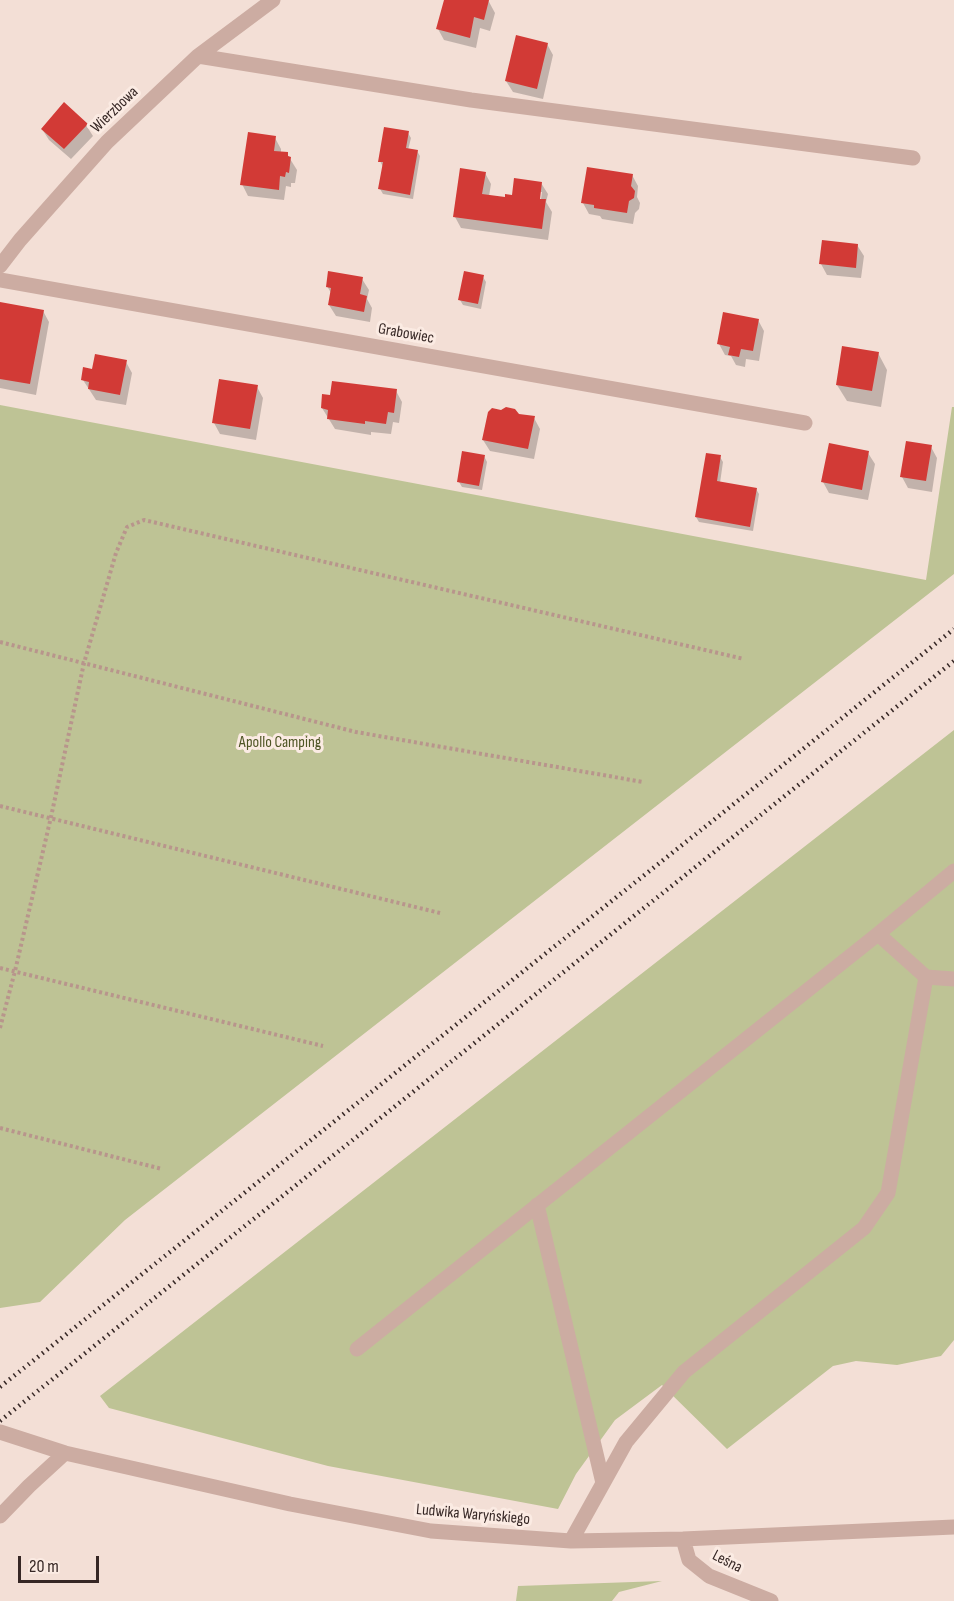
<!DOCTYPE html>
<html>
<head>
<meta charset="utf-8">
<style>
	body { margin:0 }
	#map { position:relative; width:954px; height:1601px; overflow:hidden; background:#f3dfd6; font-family:"Sofia Sans Condensed",sans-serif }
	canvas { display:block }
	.scale { position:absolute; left:18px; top:1556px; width:81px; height:27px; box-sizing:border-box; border:3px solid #362725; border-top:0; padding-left:8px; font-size:18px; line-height:21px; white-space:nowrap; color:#362725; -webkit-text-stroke:4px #fbebe3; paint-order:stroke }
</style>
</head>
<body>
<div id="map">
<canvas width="954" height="1601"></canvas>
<div class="scale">20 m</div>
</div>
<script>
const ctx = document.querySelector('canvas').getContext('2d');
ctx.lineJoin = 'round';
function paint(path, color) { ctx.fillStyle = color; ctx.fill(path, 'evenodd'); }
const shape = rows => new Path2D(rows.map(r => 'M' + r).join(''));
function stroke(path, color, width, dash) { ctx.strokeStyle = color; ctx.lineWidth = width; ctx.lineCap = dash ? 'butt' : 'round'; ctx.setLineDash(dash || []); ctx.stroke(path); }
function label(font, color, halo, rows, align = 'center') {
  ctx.font = font + ' "Sofia Sans Condensed",sans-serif'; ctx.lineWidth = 6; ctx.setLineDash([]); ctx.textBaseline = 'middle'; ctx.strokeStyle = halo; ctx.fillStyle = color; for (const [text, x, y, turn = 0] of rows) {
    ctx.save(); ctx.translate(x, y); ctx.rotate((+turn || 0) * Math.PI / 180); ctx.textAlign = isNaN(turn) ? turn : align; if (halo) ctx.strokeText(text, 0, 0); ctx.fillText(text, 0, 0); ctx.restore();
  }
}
const green = shape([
	[0,405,926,580,952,407,954,407,954,574,125,1220,40,1302,0,1308],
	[954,730,954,1340,941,1356,897,1365,856,1361,833,1366,727,1449,662,1385,615,1420,576,1474,558,1509,328,1466,109,1408,100,1396],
	[662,1581,619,1592,612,1601,516,1601,518,1586]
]);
const shadow = shape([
	[445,0,488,0,495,13,490,31,480,28,476,48,444,40,438,29],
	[547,44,553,55,543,99,513,92,506,81],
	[86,125,93,136,71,159,49,140,42,129],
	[408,133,411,138,408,150,417,151,420,156,413,199,383,194,380,189,383,167,380,161],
	[275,138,281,149,281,153,287,154,297,170,295,183,291,183,291,187,286,186,284,200,248,196,242,184],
	[485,173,491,184,489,196,506,199,541,183,548,194,546,202,552,212,548,240,461,228,455,217],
	[539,192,542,192,540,206],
	[632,175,638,186,637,197,640,203,639,209,635,213,633,224,602,219,600,216,589,214,583,203],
	[857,245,864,256,861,278,827,275,821,264],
	[483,277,486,282,481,309,463,305,460,300],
	[362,279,369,290,367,299,372,308,370,322,336,316,329,305,331,293,327,286],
	[0,303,43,311,49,322,36,395,0,388],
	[758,320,764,331,759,361,746,359,745,367,736,365,731,356,725,355,719,344],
	[878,353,887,370,881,407,847,401,837,385],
	[126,362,132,373,126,405,96,400,83,380,93,371],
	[257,387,263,398,256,440,220,434,214,423],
	[396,391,402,402,399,423,393,422,391,434,371,432,371,435,335,429,322,408,331,397],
	[518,416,534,418,540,429,534,459,490,451,483,440],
	[931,447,937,458,932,492,908,488,902,477],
	[868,453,875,464,868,500,829,493,823,482],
	[484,456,487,462,482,490,462,487,459,482],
	[720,457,723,462,720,483,756,489,759,494,753,531,699,522,696,517]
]);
const building = shape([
	[444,0,489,0,484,20,474,17,470,38,436,29],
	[516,35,548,43,537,89,505,81],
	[64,102,88,124,64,149,41,129],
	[384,127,409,131,406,148,418,150,410,195,378,189,383,162,378,162],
	[248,132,276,136,274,151,288,152,288,156,291,157,289,173,286,172,285,177,280,176,279,190,240,185],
	[587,167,633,174,631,186,635,191,634,198,629,201,627,213,594,208,594,205,581,203],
	[460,168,486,172,482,194,505,197,505,194,512,195,514,178,542,182,540,199,546,199,542,229,453,217],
	[822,240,858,244,856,268,819,264],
	[328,271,363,277,360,294,367,296,364,312,328,305,331,288,326,287],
	[464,271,484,275,478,304,458,300],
	[0,302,44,310,30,384,0,379],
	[723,312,759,319,753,351,741,349,739,357,728,355,730,347,717,344],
	[842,346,879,352,872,391,836,385],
	[95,354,127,360,120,395,88,389,89,382,81,380,83,367,92,369],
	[219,379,258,385,250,429,212,423],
	[332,381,397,389,394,413,388,412,386,424,365,421,365,424,327,419,328,410,321,408,322,394,330,395],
	[506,407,515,409,519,414,535,416,528,449,482,440,488,412,492,408,501,410],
	[906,441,932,445,926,481,900,477],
	[829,443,869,451,862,490,821,482],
	[462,451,485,455,479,486,457,482],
	[706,453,721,455,717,481,757,488,750,527,695,517]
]);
const path = shape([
	[0,642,356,732,643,782],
	[0,806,440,913],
	[0,968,323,1046],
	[0,1028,15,971,51,817,84,663,116,553,127,527,144,520,744,659],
	[0,1128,162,1169]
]);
const minor = shape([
	[198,56,471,100,913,158],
	[0,266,20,240,107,142,198,56,273,0],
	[0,280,805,423],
	[878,934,926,977,954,979],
	[537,1205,603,1483],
	[357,1349,878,934,954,871],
	[0,1432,65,1453,290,1504,431,1531,571,1541,683,1539,954,1527],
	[0,1516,29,1486,65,1453],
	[683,1539,689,1560,709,1576,771,1601],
	[571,1541,626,1442,684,1372,864,1228,888,1193,926,977]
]);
const rail = shape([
	[0,1387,954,629],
	[0,1421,954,661]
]);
const streetNames = [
	["Wierzbowa",115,110,-44],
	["Grabowiec",406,334,10],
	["Ludwika Waryńskiego",473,1515,5],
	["Leśna",727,1562,27]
];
const parkNames = [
	["Apollo Camping",280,743]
];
paint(green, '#bec395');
paint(shadow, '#0003');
paint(building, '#d23a36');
stroke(path, '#b8958c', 4, [3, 3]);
stroke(minor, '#ccaca2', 15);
stroke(rail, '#362725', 4.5, [1.5, 4.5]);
label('16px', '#362725', '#fbebe3', streetNames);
label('16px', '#4f5626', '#fbebe3', parkNames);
</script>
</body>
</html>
